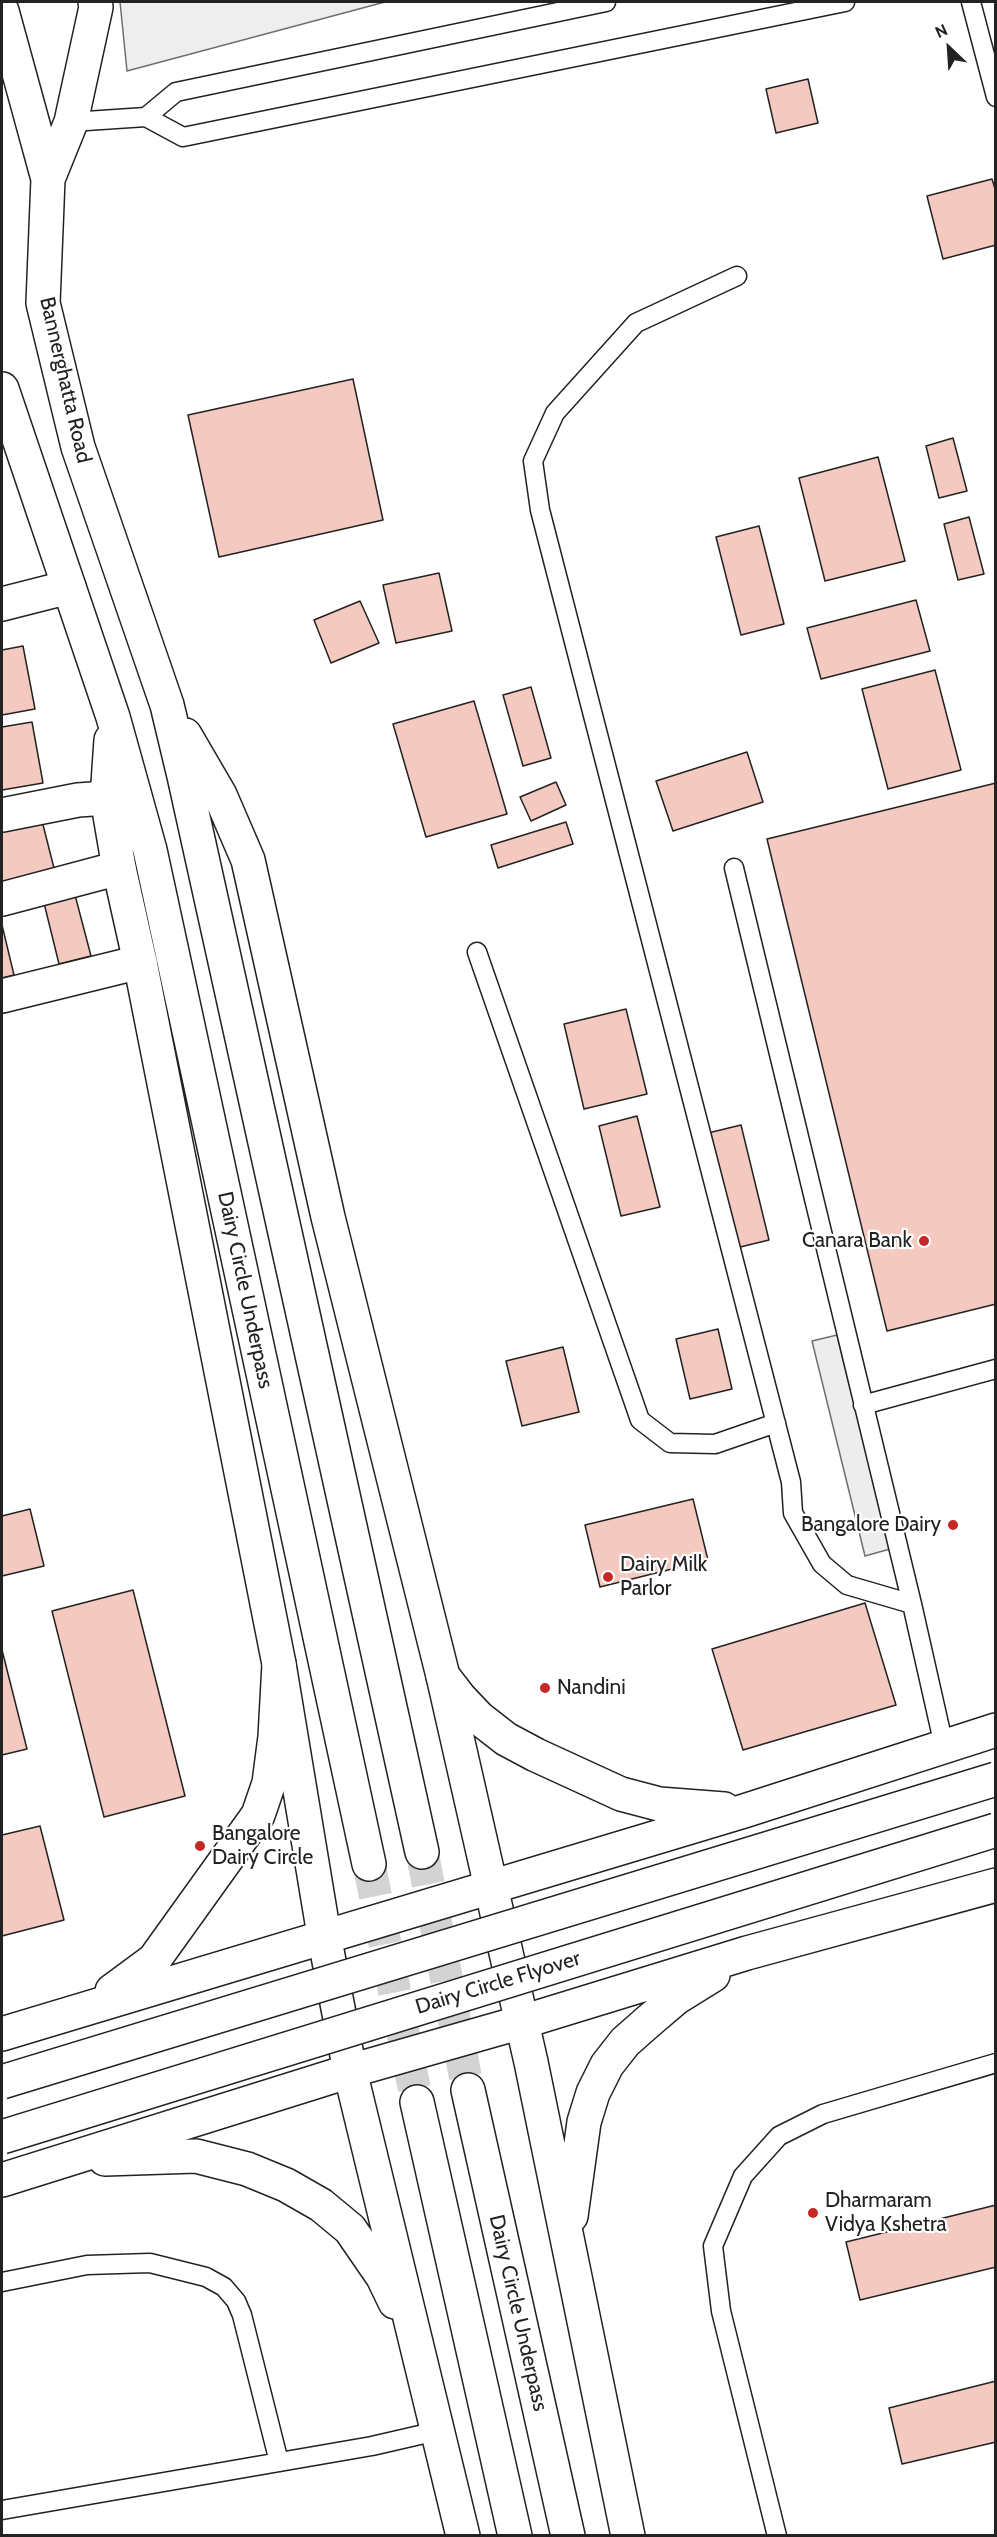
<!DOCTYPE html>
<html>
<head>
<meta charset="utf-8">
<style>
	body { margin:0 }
	#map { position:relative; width:997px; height:2537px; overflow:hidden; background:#fff; font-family:Cabin,sans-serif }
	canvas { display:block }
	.frame { position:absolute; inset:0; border:3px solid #222; pointer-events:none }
	.north { position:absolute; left:919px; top:18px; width:60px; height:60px; -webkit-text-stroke:4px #fff; paint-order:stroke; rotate:335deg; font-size:16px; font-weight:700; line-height:24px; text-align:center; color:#222 }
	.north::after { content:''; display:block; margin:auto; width:21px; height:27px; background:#222; clip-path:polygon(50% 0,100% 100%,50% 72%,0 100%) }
</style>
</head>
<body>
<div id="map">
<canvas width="997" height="2537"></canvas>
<div class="frame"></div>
<div class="north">N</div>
</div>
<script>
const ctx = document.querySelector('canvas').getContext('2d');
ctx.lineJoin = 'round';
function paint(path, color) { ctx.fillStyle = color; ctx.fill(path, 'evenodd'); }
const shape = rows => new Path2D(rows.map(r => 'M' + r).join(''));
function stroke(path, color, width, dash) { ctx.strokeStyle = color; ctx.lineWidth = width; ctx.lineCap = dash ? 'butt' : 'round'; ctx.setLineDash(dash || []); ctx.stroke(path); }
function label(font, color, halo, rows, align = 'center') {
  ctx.font = font + ' Cabin,sans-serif'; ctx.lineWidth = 4.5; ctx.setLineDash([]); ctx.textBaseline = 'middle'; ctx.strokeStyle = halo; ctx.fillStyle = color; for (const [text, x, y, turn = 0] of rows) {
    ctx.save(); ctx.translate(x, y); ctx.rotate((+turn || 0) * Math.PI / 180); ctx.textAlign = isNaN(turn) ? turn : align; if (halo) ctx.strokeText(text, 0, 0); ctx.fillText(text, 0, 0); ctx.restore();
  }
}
const green = shape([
	[120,2,385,2,127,71,120,2]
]);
const parking = shape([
	[837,1335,890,1549,865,1556,812,1341,837,1335]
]);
const building = shape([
	[808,79,818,123,776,133,766,89,808,79],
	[992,179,996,192,996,245,943,259,927,196,992,179],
	[353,379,383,520,219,557,188,415,353,379],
	[953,438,967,491,939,498,926,446,953,438],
	[878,457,905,561,825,581,799,478,878,457],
	[969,517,984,574,958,580,944,524,969,517],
	[759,526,784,624,741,635,716,537,759,526],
	[439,573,452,631,396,643,383,585,439,573],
	[916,600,930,651,821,679,807,628,916,600],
	[360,601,379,643,331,663,314,620,360,601],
	[23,646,35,709,2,715,2,650,23,646],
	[935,670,961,770,888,789,862,689,935,670],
	[531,687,551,758,523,766,503,695,531,687],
	[474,701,507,814,426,837,393,724,474,701],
	[32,722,43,783,2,790,2,727,32,722],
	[747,752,763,802,673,831,656,781,747,752],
	[556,782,566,805,531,821,520,797,556,782],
	[996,783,996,1304,887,1331,767,839,996,783],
	[40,813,56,876,2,890,2,823,40,813],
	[566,822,573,844,498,868,491,845,566,822],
	[75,895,91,956,59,964,44,903,75,895],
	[2,925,14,975,2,978,2,925],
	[626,1009,647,1094,584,1109,564,1024,626,1009],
	[637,1116,660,1207,621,1216,599,1126,637,1116],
	[741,1125,769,1240,732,1249,704,1134,741,1125],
	[718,1329,732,1389,690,1399,676,1339,718,1329],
	[563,1347,579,1412,522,1426,506,1361,563,1347],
	[693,1499,708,1560,600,1587,585,1525,693,1499],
	[30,1509,44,1566,2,1576,2,1516,30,1509],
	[133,1590,185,1796,104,1817,52,1611,133,1590],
	[865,1603,896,1705,743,1750,712,1649,865,1603],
	[2,1650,27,1749,2,1755,2,1650],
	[40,1826,64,1920,2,1936,2,1835,40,1826],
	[996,2205,996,2267,860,2300,846,2242,996,2205],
	[996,2381,996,2442,902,2464,889,2408,996,2381]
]);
const secondaryTunnel = shape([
	[422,1852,468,2090],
	[369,1864,417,2102]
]);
const lane = shape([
	[971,2,996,97],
	[146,117,183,137,845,2],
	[71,122,146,117,176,92,606,2],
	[737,276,636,323,555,413,533,461,540,510,791,1482,793,1513,822,1564,847,1585,912,1604],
	[734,868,912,1604,944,1746],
	[477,952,640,1420,670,1443,715,1444,776,1423],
	[863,1405,996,1369],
	[2,2282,87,2265,150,2263,206,2277,224,2287,236,2301,242,2315,279,2462],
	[2,2510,372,2446,437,2431],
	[777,2536,721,2311,713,2246,743,2176,779,2136,823,2114,996,2063]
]);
const street = shape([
	[2,604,69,587],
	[2,815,78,800,107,798],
	[2,899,119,868],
	[2,996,140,962]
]);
const secondary = shape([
	[2,11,48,179,43,303,78,447,167,705,184,776,422,1852],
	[48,179,71,122,96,7,95,2],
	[2,389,113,717,150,850,369,1864],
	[185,735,220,795,248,860,328,1217,443,1676,491,1887],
	[111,740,107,798,119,868,140,962,279,1664,324,1935],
	[468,2090,568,2536],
	[417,2102,515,2536]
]);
const primary = shape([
	[443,1676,460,1698,479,1718,506,1739,536,1755,621,1794,659,1804,724,1809],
	[491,1887,531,2062,628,2536],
	[324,1935,350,2071,463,2536],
	[112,1991,154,1960,258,1815,269,1783,275,1737,279,1664],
	[2,2034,744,1811,996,1730],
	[105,2159,196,2156,247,2169,286,2185,321,2205,350,2229,383,2277,395,2302],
	[2,2180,350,2071,522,2022,747,1953,996,1885],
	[571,2216,584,2122,593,2093,607,2065,625,2042,650,2020,676,1998,713,1975]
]);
const primaryBridge = shape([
	[2,2082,996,1779],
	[2,2137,996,1830]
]);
const markers = [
	[924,1241,6,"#c62828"],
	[953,1525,6,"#c62828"],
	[608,1577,6,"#c62828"],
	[545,1688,6,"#c62828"],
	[200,1846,6,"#c62828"],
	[813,2213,6,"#c62828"]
];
const streetNames = [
	["Bannerghatta Road",65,380,77],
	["Dairy Circle Underpass",245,1290,78],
	["Dairy Circle Flyover",498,1983,-17],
	["Dairy Circle Underpass",518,2313,77]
];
const poiNames = [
	["Canara Bank",912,1241,"right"],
	["Bangalore Dairy",941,1525,"right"],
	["Dairy Milk",620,1565],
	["Parlor",620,1589],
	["Nandini",557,1688],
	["Bangalore",212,1834],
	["Dairy Circle",212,1858],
	["Dharmaram",825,2201],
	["Vidya Kshetra",825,2225]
];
paint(green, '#eee');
stroke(green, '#6f6f6f', 1.5);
paint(parking, '#ededed');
stroke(parking, '#6f6f6f', 1.5);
paint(building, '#f3c9c0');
stroke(building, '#222', 1.5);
stroke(secondaryTunnel, '#d3d3d3', 33, [33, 16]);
stroke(lane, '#222', 21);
stroke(street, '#222', 36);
stroke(secondary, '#222', 36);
stroke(primary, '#222', 36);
stroke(lane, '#fff', 18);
stroke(street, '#fff', 33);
stroke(secondary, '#fff', 33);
stroke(primary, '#fff', 33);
stroke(primaryBridge, '#222', 36, []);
stroke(primaryBridge, '#fff', 33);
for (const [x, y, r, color] of markers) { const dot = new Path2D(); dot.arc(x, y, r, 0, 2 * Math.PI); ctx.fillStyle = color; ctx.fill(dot); stroke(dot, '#fff', 2); }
label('21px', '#222', '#fff', streetNames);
label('21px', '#222', '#fff', poiNames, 'left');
</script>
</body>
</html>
